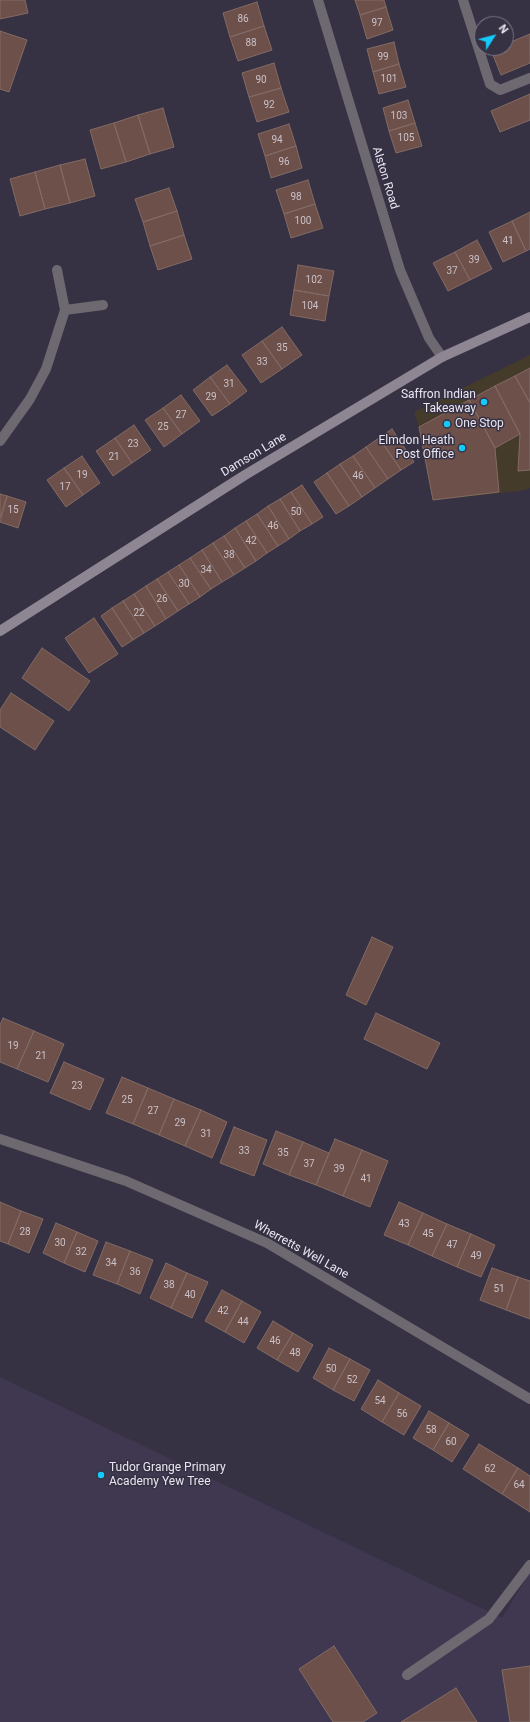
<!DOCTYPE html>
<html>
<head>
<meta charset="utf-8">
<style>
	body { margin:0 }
	#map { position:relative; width:530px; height:1722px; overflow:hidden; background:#363143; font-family:Roboto,sans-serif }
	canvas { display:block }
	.north { position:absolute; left:474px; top:16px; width:40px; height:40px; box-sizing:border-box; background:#363143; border:1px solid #7e7989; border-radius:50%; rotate:54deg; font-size:11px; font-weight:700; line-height:16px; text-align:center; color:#e9e6f2 }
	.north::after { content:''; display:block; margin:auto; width:14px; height:18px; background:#14cafb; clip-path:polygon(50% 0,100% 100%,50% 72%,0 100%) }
</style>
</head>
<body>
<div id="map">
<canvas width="530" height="1722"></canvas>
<div class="north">N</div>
</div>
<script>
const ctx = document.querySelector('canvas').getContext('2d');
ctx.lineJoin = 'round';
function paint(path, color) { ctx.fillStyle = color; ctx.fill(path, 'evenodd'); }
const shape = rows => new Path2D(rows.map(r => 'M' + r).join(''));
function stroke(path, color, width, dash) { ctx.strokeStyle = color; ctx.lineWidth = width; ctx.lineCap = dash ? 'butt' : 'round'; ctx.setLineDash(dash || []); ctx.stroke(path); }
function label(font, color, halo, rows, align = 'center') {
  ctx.font = font + ' Roboto,sans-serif'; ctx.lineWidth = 3; ctx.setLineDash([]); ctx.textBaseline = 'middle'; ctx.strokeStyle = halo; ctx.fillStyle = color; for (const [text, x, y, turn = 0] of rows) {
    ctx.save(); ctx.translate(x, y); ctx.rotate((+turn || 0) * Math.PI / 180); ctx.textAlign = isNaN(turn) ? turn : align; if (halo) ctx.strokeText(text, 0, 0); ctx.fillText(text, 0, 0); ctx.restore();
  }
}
const commercial = shape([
	[530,355,530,488,521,491,433,500,419,427,414,412]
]);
const built = shape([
	[0,1377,502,1618,530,1572,530,1722,0,1722]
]);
const building = shape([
	[0,0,25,0,28,13,0,19,0,0],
	[355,0,384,0,386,7,360,15,355,0],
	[257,2,264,26,230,37,223,13,257,2],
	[386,7,393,30,367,39,360,15,386,7],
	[264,26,272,50,238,61,230,37,264,26],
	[0,31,27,40,9,92,0,89,0,31],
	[530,34,530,63,501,75,491,50,496,48,506,48,506,44,530,34],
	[394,42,399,64,373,72,367,49,394,42],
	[274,63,281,88,249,97,242,73,274,63],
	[399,64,406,87,379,94,373,72,399,64],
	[281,88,289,112,257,122,249,97,281,88],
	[530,94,530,120,500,132,491,111,530,94],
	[408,100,415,123,389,131,383,108,408,100],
	[163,108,174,147,150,154,138,115,163,108],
	[138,115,150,154,126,162,114,123,138,115],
	[114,123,126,162,101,169,90,130,114,123],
	[415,123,422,146,396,153,389,131,415,123],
	[289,124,296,146,265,156,258,134,289,124],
	[296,146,302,168,271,178,265,156,296,146],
	[85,159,95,196,70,203,60,165,85,159],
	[60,165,70,203,45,209,35,172,60,165],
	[35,172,45,209,20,216,10,179,35,172],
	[308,180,315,204,284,214,276,190,308,180],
	[169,188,177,211,143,222,135,199,169,188],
	[315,204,323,228,291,238,284,214,315,204],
	[177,211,184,235,150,246,143,222,177,211],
	[530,212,530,249,526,251,512,221,530,212],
	[512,221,526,251,503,262,489,232,512,221],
	[184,235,192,259,158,270,150,246,184,235],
	[477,240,492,269,470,280,455,252,477,240],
	[455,252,470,280,448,291,433,263,455,252],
	[298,265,334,271,329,296,294,290,298,265],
	[294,290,329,296,325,321,290,315,294,290],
	[282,327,302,355,282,369,262,341,282,327],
	[262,341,282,369,261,383,242,355,262,341],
	[227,365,247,391,230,404,210,377,227,365],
	[530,368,530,403,515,376,530,368],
	[515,376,530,403,530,470,518,471,520,434,495,386,515,376],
	[210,377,230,404,212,416,193,390,210,377],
	[495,386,520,434,495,448,469,400,495,386],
	[181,395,200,421,182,434,163,408,181,395],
	[469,400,495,448,499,492,433,500,419,427,469,400],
	[163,408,182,434,164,447,145,420,163,408],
	[134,425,151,450,132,463,115,438,134,425],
	[392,429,414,462,401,470,379,438,392,429],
	[115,438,132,463,113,476,96,451,115,438],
	[379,438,401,470,388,479,366,447,379,438],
	[366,447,388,479,375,488,353,456,366,447],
	[82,456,100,483,83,495,64,468,82,456],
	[353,456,375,488,362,497,340,464,353,456],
	[340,464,362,497,349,506,327,473,340,464],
	[64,468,83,495,66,507,47,480,64,468],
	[327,473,349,506,336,514,314,482,327,473],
	[302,485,323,517,312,524,291,492,302,485],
	[291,492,312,524,300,531,280,499,291,492],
	[0,494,7,496,0,518,0,494],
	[7,496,26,502,18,528,0,522,7,496],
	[280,499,300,531,289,539,268,506,280,499],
	[268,506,289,539,278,546,257,514,268,506],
	[257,514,278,546,267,553,246,521,257,514],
	[246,521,267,553,256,561,235,528,246,521],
	[235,528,256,561,245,568,224,536,235,528],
	[224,536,245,568,234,575,213,543,224,536],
	[213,543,234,575,222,582,202,550,213,543],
	[202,550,222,582,211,589,190,558,202,550],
	[190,558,211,589,200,597,179,565,190,558],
	[179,565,200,597,189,604,168,572,179,565],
	[168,572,189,604,178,611,157,579,168,572],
	[157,579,178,611,166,619,146,586,157,579],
	[146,586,166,619,155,626,134,594,146,586],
	[134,594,155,626,144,633,123,601,134,594],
	[123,601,144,633,133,640,112,608,123,601],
	[112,608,133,640,122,647,101,616,112,608],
	[94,618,118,654,89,673,65,638,94,618],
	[42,648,90,681,69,711,22,678,42,648],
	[11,693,54,721,35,750,0,727,0,710,11,693],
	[372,937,393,947,366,1005,346,995,372,937],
	[376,1013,440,1043,427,1069,364,1039,376,1013],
	[3,1018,34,1031,17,1069,0,1062,0,1025,3,1018],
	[34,1031,64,1044,48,1082,17,1069,34,1031],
	[64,1062,104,1079,90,1110,50,1093,64,1062],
	[122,1077,148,1088,133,1124,106,1113,122,1077],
	[148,1088,174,1099,159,1135,133,1124,148,1088],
	[174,1099,201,1110,185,1146,159,1135,174,1099],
	[201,1110,227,1122,212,1158,185,1146,201,1110],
	[234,1127,267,1140,254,1176,220,1163,234,1127],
	[276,1131,303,1142,289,1175,263,1164,276,1131],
	[335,1139,362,1150,343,1196,316,1185,335,1139],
	[303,1142,329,1153,316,1185,289,1175,303,1142],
	[362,1150,388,1161,370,1207,343,1196,362,1150],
	[0,1202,21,1211,8,1244,0,1241,0,1202],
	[399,1202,423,1213,408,1245,384,1235,399,1202],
	[21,1211,43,1219,29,1253,8,1244,21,1211],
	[423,1213,447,1224,432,1256,408,1245,423,1213],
	[56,1223,77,1232,64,1263,43,1253,56,1223],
	[447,1224,471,1234,457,1267,432,1256,447,1224],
	[77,1232,98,1241,85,1272,64,1263,77,1232],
	[471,1234,495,1245,481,1277,457,1267,471,1234],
	[106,1242,130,1251,117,1284,93,1275,106,1242],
	[130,1251,153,1260,140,1294,117,1284,130,1251],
	[166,1263,187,1273,171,1308,150,1298,166,1263],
	[492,1268,518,1277,506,1310,480,1300,492,1268],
	[187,1273,208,1282,192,1318,171,1308,187,1273],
	[518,1277,530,1281,530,1319,506,1310,518,1277],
	[222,1290,242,1301,225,1332,205,1321,222,1290],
	[242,1301,261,1312,244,1343,225,1332,242,1301],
	[273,1321,293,1333,277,1360,257,1348,273,1321],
	[293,1333,313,1345,298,1372,277,1360,293,1333],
	[329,1348,350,1359,333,1390,313,1378,329,1348],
	[350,1359,370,1370,354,1401,333,1390,350,1359],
	[378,1380,399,1393,382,1422,361,1409,378,1380],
	[399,1393,421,1406,404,1435,382,1422,399,1393],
	[429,1411,449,1423,433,1450,413,1438,429,1411],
	[449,1423,469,1435,452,1462,433,1450,449,1423],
	[479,1444,518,1468,502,1494,463,1469,479,1444],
	[518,1468,530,1476,530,1512,502,1494,518,1468],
	[334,1646,377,1713,363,1722,333,1722,299,1669,334,1646],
	[530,1666,530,1722,510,1722,502,1670,530,1666],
	[456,1688,477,1722,401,1722,456,1688]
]);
const lane = shape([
	[463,0,490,84,500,90,530,78],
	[407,1675,489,1619,530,1565]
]);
const street = shape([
	[318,0,400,270,429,338,442,357],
	[65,310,103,305],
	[0,441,30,399,46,369,65,310,57,270],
	[0,1139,126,1181,267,1243,530,1399]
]);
const secondary = shape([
	[0,631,245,475,442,357,530,317]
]);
const markers = [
	[484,402,4,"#14cafb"],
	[447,424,4,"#14cafb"],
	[462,448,4,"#14cafb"],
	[101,1475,4,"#14cafb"]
];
const numberNames = [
	["86",243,19],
	["97",377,23],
	["88",251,43],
	["99",383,57],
	["101",389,79],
	["90",261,80],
	["92",269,105],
	["103",399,116],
	["105",406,138],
	["94",277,140],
	["96",284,162],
	["98",296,197],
	["100",303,221],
	["41",508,241],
	["39",474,260],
	["37",452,271],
	["102",314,280],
	["104",310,306],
	["35",282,348],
	["33",262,362],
	["31",229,384],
	["29",211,397],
	["27",181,415],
	["25",163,427],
	["23",133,444],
	["21",114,457],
	["19",82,475],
	["46",358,476],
	["17",65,487],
	["15",13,510],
	["50",296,512],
	["46",273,526],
	["42",251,541],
	["38",229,555],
	["34",206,570],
	["30",184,584],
	["26",162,599],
	["22",139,613],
	["19",13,1046],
	["21",41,1056],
	["23",77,1086],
	["25",127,1100],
	["27",153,1111],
	["29",180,1123],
	["31",206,1134],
	["33",244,1151],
	["35",283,1153],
	["37",309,1164],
	["39",339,1169],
	["41",366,1179],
	["43",404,1224],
	["28",25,1232],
	["45",428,1234],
	["30",60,1243],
	["47",452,1245],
	["32",81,1252],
	["49",476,1256],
	["34",111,1263],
	["36",135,1272],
	["38",169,1285],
	["51",499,1289],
	["40",190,1295],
	["42",223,1311],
	["44",243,1322],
	["46",275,1341],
	["48",295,1353],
	["50",331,1369],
	["52",352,1380],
	["54",380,1401],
	["56",402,1414],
	["58",431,1430],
	["60",451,1442],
	["62",490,1469],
	["64",519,1485]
];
const streetNames = [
	["Alston Road",385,178,73],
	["Damson Lane",254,455,-31],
	["Wherretts Well Lane",301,1250,29]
];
const poiNames = [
	["Saffron Indian",476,395],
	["Takeaway",476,409],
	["One Stop",455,424,"left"],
	["Elmdon Heath",454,441],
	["Post Office",454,455],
	["Tudor Grange Primary",109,1468,"left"],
	["Academy Yew Tree",109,1482,"left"]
];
paint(commercial, '#443b2a');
paint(built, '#3f3850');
paint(building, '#6d504a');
stroke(building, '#836b65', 1);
stroke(lane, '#6e6971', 10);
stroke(street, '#6e6971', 10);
stroke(secondary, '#8f8693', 10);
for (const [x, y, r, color] of markers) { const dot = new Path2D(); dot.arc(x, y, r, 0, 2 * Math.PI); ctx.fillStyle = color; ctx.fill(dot); stroke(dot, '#363143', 1.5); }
label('10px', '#cac0c8', null, numberNames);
label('12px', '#e9e6f2', '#363143', streetNames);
label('12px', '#e9e6f2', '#363143', poiNames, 'right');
</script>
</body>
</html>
